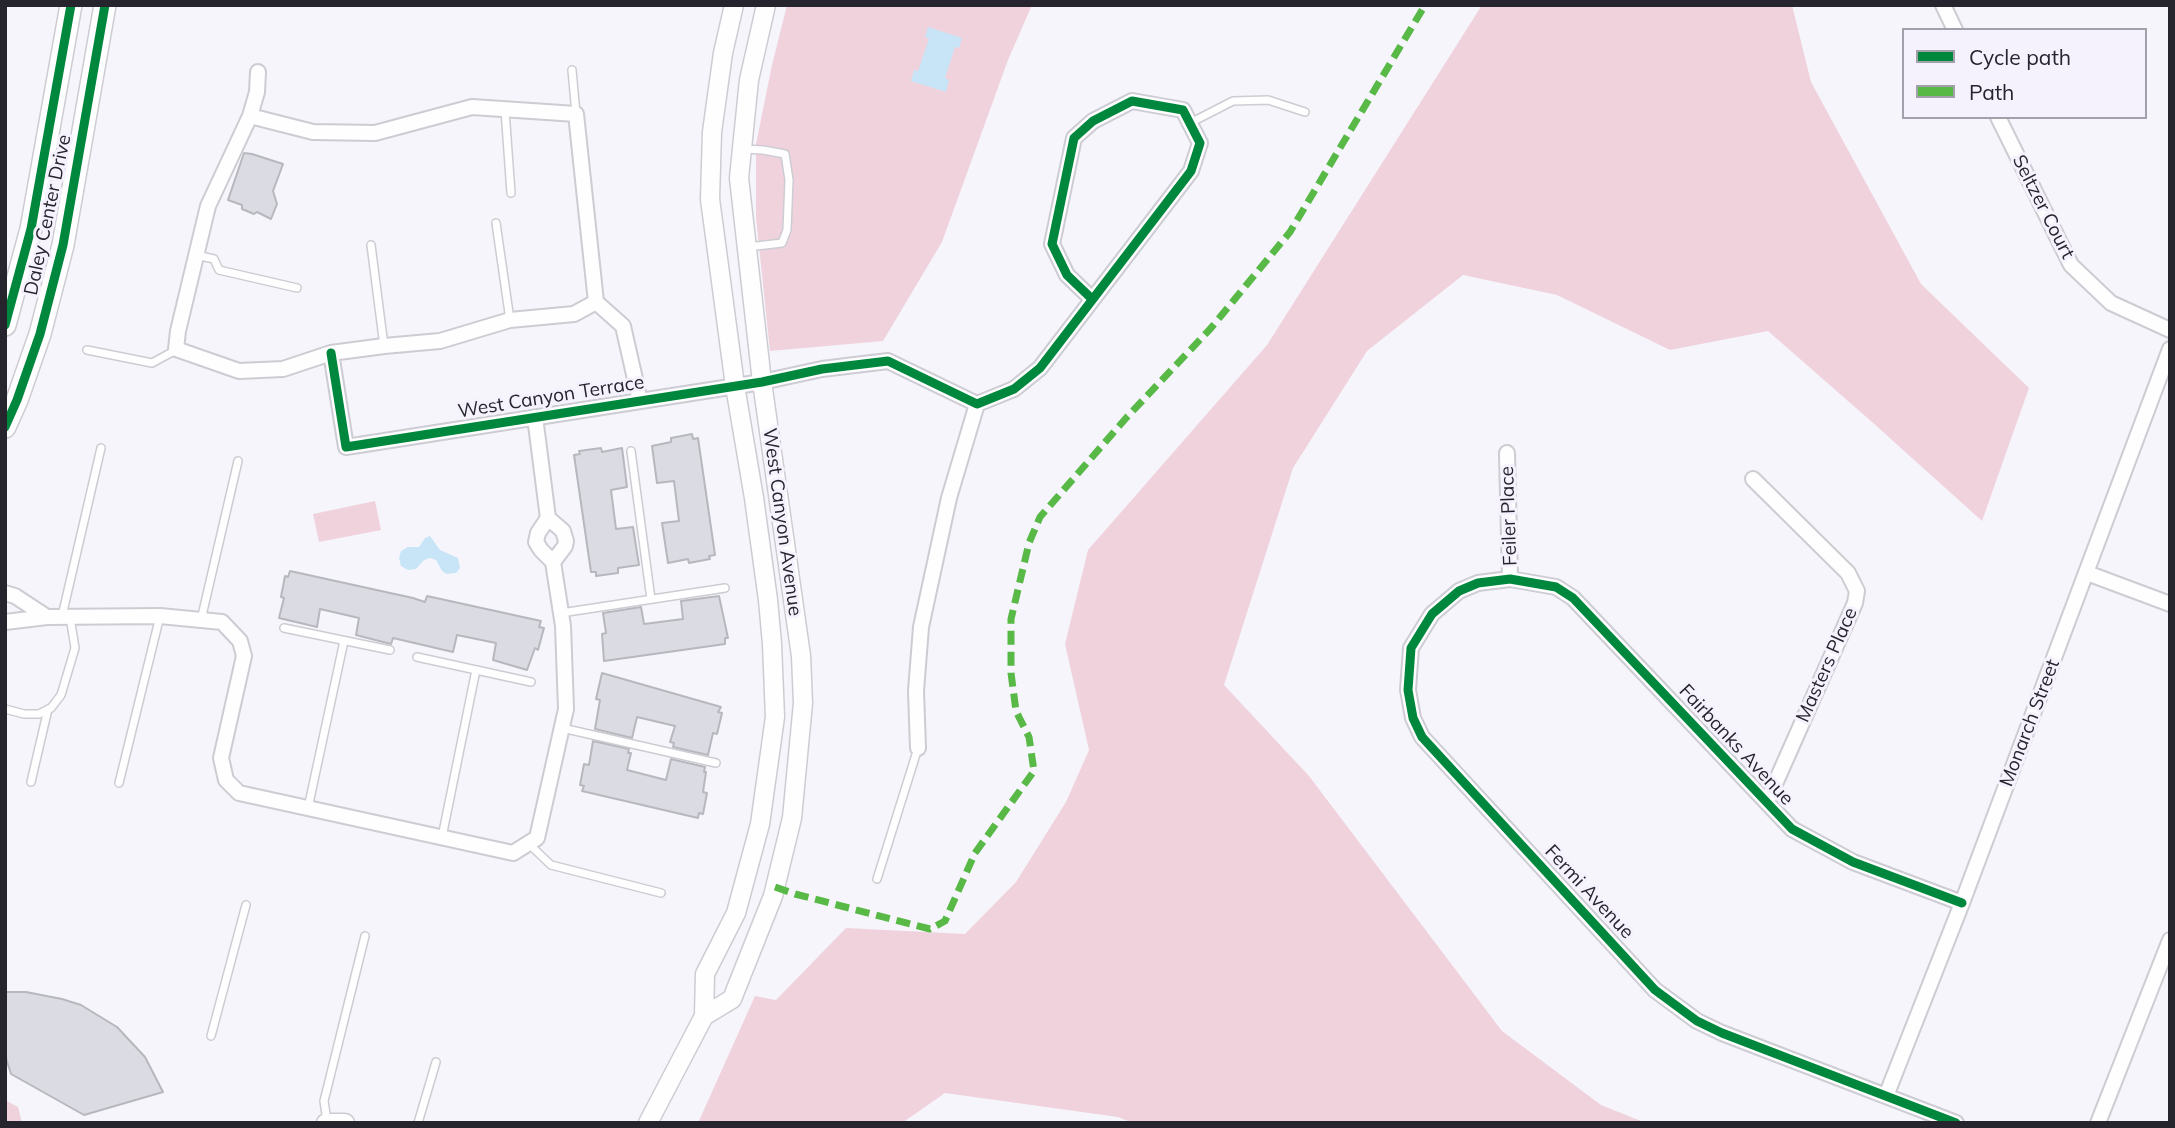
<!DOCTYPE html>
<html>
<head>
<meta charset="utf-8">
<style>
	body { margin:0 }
	#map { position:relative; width:2175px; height:1128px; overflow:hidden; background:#f6f5fb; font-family:Mulish,sans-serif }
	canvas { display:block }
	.frame { position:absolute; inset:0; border:7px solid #26242c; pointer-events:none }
	.legend { position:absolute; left:1902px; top:28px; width:245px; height:91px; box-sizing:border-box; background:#f5f2fe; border:2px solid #a2a0aa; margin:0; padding:9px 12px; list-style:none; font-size:21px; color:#26242c }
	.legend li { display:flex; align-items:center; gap:14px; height:35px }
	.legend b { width:35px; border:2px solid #a2a0aa }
</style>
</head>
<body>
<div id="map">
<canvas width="2175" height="1128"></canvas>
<div class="frame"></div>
<ul class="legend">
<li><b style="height:9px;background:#00873e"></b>Cycle path</li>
<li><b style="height:9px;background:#58b947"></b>Path</li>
</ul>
</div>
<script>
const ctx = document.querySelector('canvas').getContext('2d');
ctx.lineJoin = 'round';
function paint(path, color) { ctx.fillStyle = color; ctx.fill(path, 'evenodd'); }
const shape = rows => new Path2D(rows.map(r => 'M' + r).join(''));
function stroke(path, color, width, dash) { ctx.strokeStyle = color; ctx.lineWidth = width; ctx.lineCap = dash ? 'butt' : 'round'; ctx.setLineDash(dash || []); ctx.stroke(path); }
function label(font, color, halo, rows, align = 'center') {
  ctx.font = font + ' Mulish,sans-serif'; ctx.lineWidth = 6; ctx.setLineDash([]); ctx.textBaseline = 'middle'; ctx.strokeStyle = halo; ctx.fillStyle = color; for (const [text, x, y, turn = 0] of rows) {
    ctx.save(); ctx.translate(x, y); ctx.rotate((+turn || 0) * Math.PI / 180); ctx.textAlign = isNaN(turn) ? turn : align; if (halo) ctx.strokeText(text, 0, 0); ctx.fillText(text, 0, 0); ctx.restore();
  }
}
const green = shape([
	[787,5,1032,5,1008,60,942,242,883,341,770,351,756,218,756,144,772,65],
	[1482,5,1792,5,1811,82,1921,284,2029,388,1982,521,1872,422,1768,331,1670,350,1557,295,1463,275,1367,351,1293,468,1224,685,1309,776,1502,1031,1601,1105,1646,1123,1133,1123,1118,1117,945,1093,902,1123,698,1123,755,996,776,1000,846,928,965,934,1016,882,1066,802,1089,750,1065,644,1088,550,1267,345],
	[375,501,381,530,319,542,313,514],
	[5,1100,18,1107,22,1123,5,1123]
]);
const water = shape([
	[928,27,962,38,959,48,955,47,945,78,949,80,946,92,911,81,914,70,918,71,929,39,925,37],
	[430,536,440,550,458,558,460,568,456,573,447,574,442,571,436,560,430,558,424,560,416,569,408,570,401,566,399,558,401,551,408,547,419,547,425,538]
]);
const building = shape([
	[244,153,252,154,283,164,273,191,277,204,271,219,257,212,254,214,242,209,242,205,228,200,244,153],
	[692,434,693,439,698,438,715,555,709,556,710,559,689,563,688,559,668,563,662,523,679,521,674,481,657,483,652,446,671,442,671,438,692,434],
	[601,448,602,452,622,448,627,487,611,490,616,529,633,527,639,565,618,568,618,573,596,576,596,572,591,572,574,455,580,454,579,451,601,448],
	[290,571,413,598,425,602,427,596,541,621,539,627,544,628,538,650,535,648,527,670,493,660,496,643,457,635,453,652,393,638,391,644,383,642,356,635,359,618,320,609,317,627,279,618,284,598,281,597,285,576,288,577,290,571],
	[719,596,728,638,725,638,725,644,604,661,602,634,606,633,603,613,641,607,644,624,683,619,681,601,719,596],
	[602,673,721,707,718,712,722,713,717,734,713,733,708,755,673,747,674,743,670,742,675,726,637,717,632,738,595,729,600,700,596,699,602,673],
	[593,741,629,749,628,753,631,753,627,770,666,780,671,759,705,767,704,772,706,772,703,792,707,793,703,814,699,813,698,818,582,791,584,786,580,785,584,764,589,765,593,741],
	[5,992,26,992,62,999,81,1005,117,1027,145,1057,163,1092,84,1115,11,1074,5,1055,5,992]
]);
const service = shape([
	[572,70,576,114],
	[505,110,511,193],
	[1190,123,1233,101,1268,100,1305,112],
	[744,149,763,150,785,154,789,180,787,230,782,243,748,247],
	[496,223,510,320],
	[371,245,384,346],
	[196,255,214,259,219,270,297,288],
	[87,350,152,363,176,350],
	[631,451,651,599],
	[561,613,725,588],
	[62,616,101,448],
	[201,620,238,461],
	[284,628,390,650],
	[417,657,531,682],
	[5,709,24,714,39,714,51,708,61,695,75,648,70,617],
	[562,728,716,763],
	[31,782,48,709],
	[119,783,160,616],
	[308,808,344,641],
	[442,837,476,670],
	[529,844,551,865,661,893],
	[877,879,918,748],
	[211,1036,246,905],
	[327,1121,324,1101,365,936],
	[418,1123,436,1062]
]);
const minor = shape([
	[1943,5,1955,30],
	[250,116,257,92,258,72],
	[1998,117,2071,265,2111,303,2170,330],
	[596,302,574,314,510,320,440,341,384,346,331,353,283,369,239,371,176,349,178,331,208,206,250,116,313,132,375,133,472,107,576,114,596,302,623,326,640,401],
	[331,353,346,447,762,382,822,369,888,361,977,404,1014,389,1040,368,1191,171,1200,143,1183,110,1132,101,1093,121,1074,138,1052,244,1067,275,1092,299],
	[535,417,548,518],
	[1507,453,1510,579],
	[1753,479,1848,573,1857,591,1855,603,1767,802],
	[548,518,563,531,566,541,565,546,553,562,541,550,536,542,538,533,548,518],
	[2087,573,2170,604],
	[5,593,15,596,47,617,5,622],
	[47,617,160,616,222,622,240,641,244,656,221,758,226,780,239,793,513,853,537,838,566,709,563,626,553,562],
	[918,748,916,691,921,627,949,498,977,404],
	[1886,1096,1962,903,2170,349],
	[1956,1123,1722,1033,1697,1021,1655,990,1422,737,1413,718,1408,690,1411,648,1432,614,1459,591,1478,583,1510,579,1556,587,1573,598,1792,829,1853,862,1962,903],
	[2098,1123,2170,940]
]);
const tertiary = shape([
	[704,1016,732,999,773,896,792,818,803,703,801,656,762,382,739,178,749,80,766,5],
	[326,1123,345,1123],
	[648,1123,704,1016,705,974,736,913,760,824,775,717,772,644,768,600,754,498,735,386,710,199,712,132,723,53,734,5]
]);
const secondary = shape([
	[5,325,31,229,71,5],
	[5,427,17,400,40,334,63,245,105,5]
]);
const quiet = shape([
	[775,887,795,894,930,929,945,921,975,853,1034,771,1029,737,1016,711,1011,673,1011,619,1029,543,1040,517,1127,417,1211,328,1290,232,1425,5]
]);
const cycleway = shape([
	[5,325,31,229,71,5],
	[331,353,346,447,762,382,822,369,888,361,977,404,1014,389,1040,368,1191,171,1200,143,1183,110,1132,101,1093,121,1074,138,1052,244,1067,275,1092,299],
	[5,427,17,400,40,334,63,245,105,5],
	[1956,1123,1722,1033,1697,1021,1655,990,1422,737,1413,718,1408,690,1411,648,1432,614,1459,591,1478,583,1510,579,1556,587,1573,598,1792,829,1853,862,1962,903]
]);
const streetNames = [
	["Seltzer Court",2043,207,63],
	["Daley Center Drive",48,215,-78],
	["West Canyon Terrace",551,397,-9],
	["Feiler Place",1509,516,-92],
	["West Canyon Avenue",782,522,82],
	["Masters Place",1827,665,-66],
	["Monarch Street",2030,723,-69],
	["Fairbanks Avenue",1736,745,47],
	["Fermi Avenue",1589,892,47]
];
paint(green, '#f0d2dd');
paint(water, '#c8e5f8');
paint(building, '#dbdce3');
stroke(building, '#b7b8be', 2);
stroke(service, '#ceccd3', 10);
stroke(minor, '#ceccd3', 18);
stroke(tertiary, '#ceccd3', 21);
stroke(secondary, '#ceccd3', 24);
stroke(service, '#fefefe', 7);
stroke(minor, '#fefefe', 14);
stroke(tertiary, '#fefefe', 18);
stroke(secondary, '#fefefe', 21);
stroke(quiet, '#58b947', 7, [14, 7]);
stroke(cycleway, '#00873e', 9);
label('19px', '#26242c', '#f5f2fe', streetNames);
</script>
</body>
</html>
